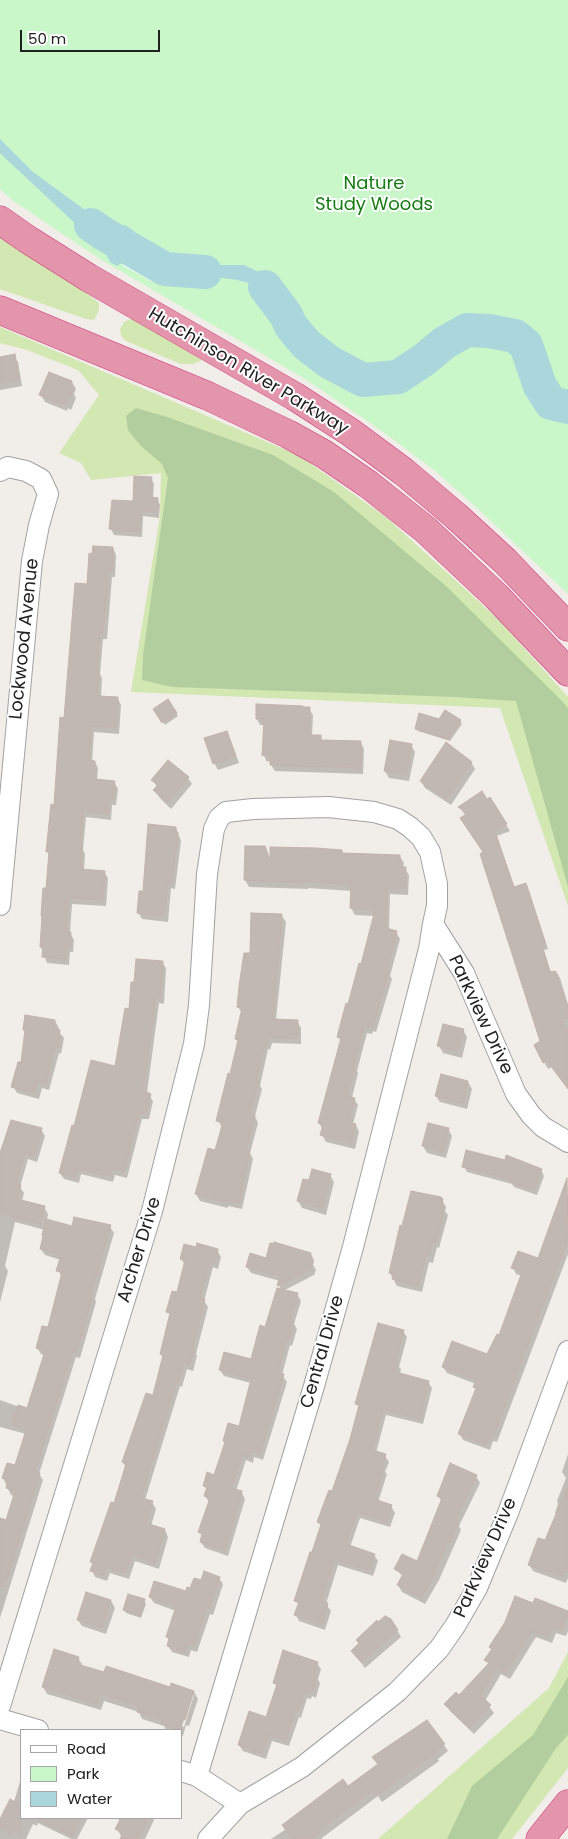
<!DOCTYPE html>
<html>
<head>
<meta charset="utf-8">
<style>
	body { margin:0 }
	#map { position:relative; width:568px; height:1839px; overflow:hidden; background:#f1ede8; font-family:Poppins,sans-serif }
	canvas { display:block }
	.legend { position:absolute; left:20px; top:1729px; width:162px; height:90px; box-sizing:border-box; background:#fff; border:1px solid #a6a6a6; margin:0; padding:6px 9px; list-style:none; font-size:15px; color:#212121 }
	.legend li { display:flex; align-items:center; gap:10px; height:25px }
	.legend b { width:25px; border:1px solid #a6a6a6 }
	.scale { position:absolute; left:20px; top:30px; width:140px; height:22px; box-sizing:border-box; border:2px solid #212121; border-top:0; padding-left:6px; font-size:15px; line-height:18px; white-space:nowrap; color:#212121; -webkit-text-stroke:4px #fff; paint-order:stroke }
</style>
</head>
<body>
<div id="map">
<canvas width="568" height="1839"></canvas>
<ul class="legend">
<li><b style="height:6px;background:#fff"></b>Road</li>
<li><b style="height:14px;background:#caf7c9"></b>Park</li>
<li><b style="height:14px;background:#abd6dc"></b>Water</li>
</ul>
<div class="scale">50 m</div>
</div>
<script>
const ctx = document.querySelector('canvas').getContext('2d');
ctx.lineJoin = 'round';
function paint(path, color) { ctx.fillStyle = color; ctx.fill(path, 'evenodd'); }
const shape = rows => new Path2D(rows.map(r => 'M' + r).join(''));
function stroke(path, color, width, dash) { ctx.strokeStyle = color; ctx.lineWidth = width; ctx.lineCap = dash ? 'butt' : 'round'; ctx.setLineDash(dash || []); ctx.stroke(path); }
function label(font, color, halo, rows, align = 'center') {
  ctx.font = font + ' Poppins,sans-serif'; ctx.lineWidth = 4; ctx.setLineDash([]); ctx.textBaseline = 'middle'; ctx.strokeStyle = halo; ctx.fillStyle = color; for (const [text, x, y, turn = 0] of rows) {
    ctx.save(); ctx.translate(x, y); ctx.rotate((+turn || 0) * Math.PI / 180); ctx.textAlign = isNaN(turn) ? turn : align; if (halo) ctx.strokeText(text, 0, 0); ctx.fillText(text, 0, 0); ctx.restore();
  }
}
const grass = shape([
	[0,232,54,268,99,303,99,310,94,320,86,319,0,289],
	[131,319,137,320,202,360,194,364,181,364,126,341,121,336,120,329,124,322],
	[0,327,300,456,387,518,499,620,568,697,568,906,500,708,131,692,160,516,161,473,91,480,81,463,59,453,99,395,78,370,27,350,0,343],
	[568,1652,568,1768,512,1839,378,1839,549,1688]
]);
const forest = shape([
	[136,408,167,417,273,455,334,492,446,586,562,701,568,708,568,887,516,701,456,697,172,687,142,680,143,655,168,478,162,464,140,445,128,430,126,416],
	[568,1677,568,1735,556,1748,497,1839,447,1839,472,1786,533,1735]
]);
const park = shape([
	[0,0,568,0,568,594,477,508,434,470,379,429,305,379,100,259,12,200,0,189]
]);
const water = shape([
	[0,139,33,172,111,229,125,225,134,231,137,238,126,259,117,266,110,262,101,244,79,227,3,156,0,153],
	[166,254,172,255,184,262,193,265,244,265,261,273,281,294,290,322,290,329,269,297,253,284,237,280,207,276,161,277,156,273]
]);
const pier = shape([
	[137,238,166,254,151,281,122,265]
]);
const shadow = shape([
	[14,356,18,362,22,386,0,390,0,358],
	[50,374,72,382,76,389,74,394,76,398,71,410,68,408,67,411,45,402,41,395],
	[151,478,154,484,153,499,157,499,160,505,159,518,143,516,142,537,114,535,111,529,134,503],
	[113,548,116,555,115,577,112,577,107,639,103,639,100,674,102,678,101,697,118,699,121,705,119,734,94,732,92,762,95,762,98,768,97,781,114,782,118,789,116,805,112,805,111,820,86,817,83,850,85,854,84,871,104,872,108,878,106,906,72,904,70,933,74,940,73,952,70,952,69,965,47,963,41,947,50,856,48,852,65,719,88,585],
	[168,701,178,716,165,725,155,710],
	[303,708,309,709,313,715,312,736,320,737,323,741,361,743,364,749,363,774,275,771,271,765,271,760,267,762,264,756,265,725,260,725,257,719],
	[439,721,460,721,462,724,450,741,418,731,416,728],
	[227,732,239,763,218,770,214,763],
	[411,745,415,752,409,781,389,778,385,771],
	[471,762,475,769,451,805,425,788,421,781],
	[188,778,192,784,171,809,159,797,155,791,157,787,153,780],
	[490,799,510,831,497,836,514,886,515,888,525,884,529,891,548,949,544,950,551,973,556,971,560,978,568,1004,568,1087,552,1067,548,1069,535,1045,542,1042,484,853,466,816,459,807],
	[176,828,181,841,175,889,171,888,168,922,142,919,138,912,144,893],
	[246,847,264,848,270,861,343,855,400,857,404,863,403,868,405,869,409,875,408,895,390,894,389,931,396,932,400,939,390,976,392,979,376,1032,373,1031,372,1034,367,1033,357,1071,358,1073,352,1098,354,1099,358,1105,353,1124,356,1125,359,1132,355,1149,326,1142,322,1135,323,1130,319,1123,341,1041,338,1037,362,965,374,916,355,915,351,908,352,891,308,888,308,889,249,887,245,880],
	[282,916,286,922,276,1020,297,1021,301,1028,301,1044,272,1043,270,1050,268,1049,260,1086,262,1089,255,1116,258,1123,250,1153,253,1159,242,1209,228,1206,228,1208,200,1201,196,1194,216,1152,222,1127,217,1120,231,1075,239,1043,236,1039,242,1013,238,1007,251,954],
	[162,962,166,968,164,1004,159,1003,147,1093,153,1101,149,1119,142,1119,127,1178,115,1175,113,1182,81,1174,79,1183,64,1179,60,1173,75,1127,116,1067,136,983],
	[55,1021,59,1028,58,1031,64,1038,61,1054,59,1053,49,1090,42,1088,39,1099,17,1093,13,1086,22,1064,26,1033,24,1030],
	[463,1030,467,1037,462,1058,443,1053,439,1046],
	[468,1082,472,1089,467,1109,440,1102,436,1096],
	[41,1129,45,1136,37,1162,28,1159,20,1187,24,1193,22,1201,44,1207,48,1214,47,1220,73,1227,75,1218,82,1219,110,1227,114,1233,95,1299,96,1302,80,1358,76,1357,39,1474,43,1480,0,1618,0,1519,7,1521,14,1496,11,1495,3,1478,16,1466,26,1434,0,1427,0,1400,28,1410,45,1356,41,1354,37,1348,48,1329,62,1277,58,1270,61,1260,45,1255,41,1249,45,1230,15,1222,5,1266,8,1271,0,1302,0,1155],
	[448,1129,452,1136,446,1158,427,1153,423,1146],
	[464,1166,541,1170,544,1176,537,1195,514,1187,512,1184,467,1172],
	[330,1175,334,1182,326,1215,302,1208,298,1201,310,1182],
	[417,1192,441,1198,446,1207,445,1211,448,1215,439,1248,437,1247,433,1263,429,1262,422,1292,397,1286,390,1273,403,1227],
	[563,1192,568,1194,568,1254,497,1442,493,1441,490,1450,463,1440,460,1434,477,1391,475,1387,476,1384,447,1373,443,1367,487,1356,500,1337,522,1276,516,1274,513,1268,539,1260],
	[197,1248,217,1250,221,1257,218,1269,213,1267,204,1301,208,1307,196,1354,197,1356,193,1371,187,1369,182,1387,180,1386,145,1500,152,1502,156,1509,151,1526,165,1530,168,1537,159,1569,135,1561,129,1579,110,1573,107,1581,95,1577,92,1570,93,1565,92,1562,115,1505,126,1468,123,1462,154,1396,163,1358,161,1354,171,1317,168,1312,178,1294,185,1265,181,1259],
	[311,1254,314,1260,313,1265,316,1270,314,1275,283,1291,297,1294,301,1301,294,1324,297,1329,292,1346,290,1345,282,1375,287,1382,263,1460,254,1457,253,1463,246,1460,236,1491,242,1493,245,1499,228,1556,205,1548,201,1542,203,1537,200,1532,209,1502,205,1496,207,1490,204,1485,215,1476,226,1444,224,1441,240,1428,251,1383,224,1376,220,1370,252,1360,281,1290,279,1286,280,1281,251,1273,247,1267,267,1259],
	[403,1331,407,1337,399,1367,401,1369,400,1374,428,1382,432,1388,423,1424,386,1415,376,1453,385,1456,389,1462,385,1472,387,1474,378,1502,391,1506,395,1513,390,1527,360,1518,350,1547,374,1555,378,1561,373,1576,338,1565,326,1604,331,1611,325,1630,299,1621,296,1615,299,1606,296,1601,321,1527,319,1522,332,1492,351,1439,359,1408,357,1404],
	[568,1454,568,1578,566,1583,533,1571,529,1564,546,1542,557,1516,555,1513,558,1504,557,1501,566,1478,562,1472],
	[476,1476,480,1483,459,1526,461,1530,439,1580,425,1604,402,1592,398,1585,403,1577,396,1569,417,1563,442,1502,438,1496],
	[219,1578,223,1584,213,1615,210,1614,197,1652,191,1650,189,1657,172,1652,168,1646,170,1641,168,1637,176,1611,154,1603,150,1597,186,1592,202,1582],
	[111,1601,115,1608,106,1634,82,1626,78,1620],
	[144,1601,146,1604,141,1618,126,1613,124,1610],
	[534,1604,568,1612,568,1631,566,1636,556,1633,552,1643,536,1637,510,1679,501,1674,485,1701,494,1713,474,1734,450,1711,446,1704,459,1696,489,1665,486,1660,492,1651,490,1647],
	[394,1625,401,1637,365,1668,352,1651],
	[78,1658,82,1664,82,1667,170,1688,194,1692,198,1699,189,1726,186,1725,183,1736,181,1735,181,1730,166,1730,164,1726,142,1719,139,1712,104,1701,101,1710,47,1694,43,1687],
	[192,1695,194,1695,184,1727,182,1726],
	[317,1663,321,1669,318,1679,320,1683,316,1698,312,1696,311,1699,307,1698,301,1718,299,1717,289,1746,272,1741,266,1759,243,1751,239,1745,267,1718,277,1687,274,1682],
	[444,1745,448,1751,438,1759,439,1761,382,1802,378,1796,322,1838,322,1839,271,1839,348,1788,378,1765,374,1758],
	[21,1778,21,1818,88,1818,77,1839,71,1839,38,1823,37,1826,33,1824,26,1839,0,1839,0,1823,14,1802],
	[115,1818,152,1818,154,1820,145,1839,126,1839,121,1836,117,1829,121,1821]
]);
const river = shape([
	[91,225,104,234,165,269,205,272],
	[265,287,286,315,291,326,306,344,329,362,363,380,398,377,425,359,444,343,467,330,489,331,515,336,526,345,540,386,551,403,568,407]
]);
const building = shape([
	[15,354,19,379,0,383,0,357,15,354],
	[49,372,72,381,69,389,73,390,67,403,64,402,63,405,39,395,49,372],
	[134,476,152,477,150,497,158,498,157,512,141,511,139,532,109,529,112,500,133,501,134,476],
	[93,546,113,547,112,571,109,571,103,633,100,633,97,670,99,671,97,696,118,697,116,728,91,726,89,760,95,761,94,779,115,781,113,799,109,799,108,814,83,811,80,846,82,846,81,869,105,871,103,900,69,898,66,932,71,932,70,946,67,946,66,959,42,957,43,947,40,947,42,916,41,916,43,888,46,888,49,852,46,852,51,804,54,805,60,717,64,718,75,583,87,584,89,553,92,554,93,546],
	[168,699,177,713,162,723,153,709,168,699],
	[256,704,303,706,303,707,310,707,309,735,321,735,321,740,361,741,360,768,270,765,270,753,262,756,264,719,256,719,256,704],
	[445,710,461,720,448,739,415,729,419,713,439,719,445,710],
	[227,731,236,756,213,764,204,738,227,731],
	[390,740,412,744,406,775,384,771,390,740],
	[446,742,472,762,447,799,420,781,446,742],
	[168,760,189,777,167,802,153,790,158,785,151,780,168,760],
	[482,791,487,799,490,797,507,824,494,829,514,887,526,883,545,942,541,943,550,972,555,971,568,1010,568,1017,561,1019,568,1031,568,1089,547,1061,543,1063,534,1045,540,1041,480,854,483,852,460,818,468,813,458,807,482,791],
	[148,824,176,827,176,832,178,832,172,882,168,882,164,916,137,913,139,891,143,891,148,824],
	[245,846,265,846,270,860,270,847,316,848,342,850,342,853,400,855,400,867,406,867,405,888,387,888,386,928,397,931,387,970,389,971,373,1026,370,1025,369,1028,364,1027,354,1065,355,1066,347,1096,355,1098,348,1122,356,1124,351,1143,320,1135,323,1125,318,1123,341,1038,337,1037,346,1003,348,1004,359,963,361,964,375,910,350,908,351,885,305,881,305,883,244,880,245,846],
	[251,913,282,914,273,1019,298,1020,297,1038,268,1037,267,1044,265,1043,256,1081,259,1081,250,1113,255,1115,246,1150,250,1151,239,1203,225,1200,224,1202,195,1194,208,1148,215,1150,223,1122,216,1121,228,1073,230,1074,238,1040,235,1039,242,1008,237,1007,239,986,244,953,250,953,251,913],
	[136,959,163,961,160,998,156,997,143,1090,151,1094,146,1113,139,1113,124,1172,112,1169,110,1176,78,1169,75,1177,59,1173,72,1125,74,1126,91,1060,115,1066,125,1008,129,1009,131,982,134,982,136,959],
	[25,1015,55,1020,54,1029,60,1030,58,1047,55,1047,46,1084,38,1081,35,1093,11,1087,18,1062,21,1062,25,1030,23,1030,25,1015],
	[443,1024,464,1029,458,1051,437,1046,443,1024],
	[441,1074,468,1081,463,1103,435,1096,441,1074],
	[11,1120,42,1128,34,1156,25,1153,16,1184,21,1185,17,1199,45,1206,40,1224,0,1213,0,1153,11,1120],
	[428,1123,449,1128,443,1152,422,1146,428,1123],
	[466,1150,505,1160,506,1155,542,1169,534,1190,509,1181,510,1179,462,1167,466,1150],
	[312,1169,331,1174,322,1208,297,1201,303,1179,309,1180,312,1169],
	[567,1178,568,1239,493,1437,490,1435,486,1445,458,1434,476,1388,473,1387,476,1380,442,1367,452,1341,487,1354,497,1334,499,1335,522,1272,511,1268,518,1251,538,1258,567,1178],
	[411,1191,441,1197,443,1199,441,1206,445,1207,436,1242,433,1241,429,1256,426,1255,418,1286,392,1279,393,1274,389,1273,400,1225,402,1226,411,1191],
	[74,1217,111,1225,91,1293,93,1294,77,1351,73,1351,35,1471,40,1473,4,1587,0,1586,0,1518,6,1520,15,1491,6,1488,8,1480,2,1478,7,1463,15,1465,26,1430,12,1425,18,1405,27,1408,45,1351,36,1348,42,1326,48,1327,62,1272,56,1271,61,1255,40,1249,43,1236,42,1235,46,1219,72,1226,74,1217],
	[274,1242,311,1253,310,1258,313,1262,311,1269,277,1286,280,1276,246,1267,250,1253,266,1258,270,1243,274,1244,274,1242],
	[197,1243,218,1249,215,1263,210,1261,200,1298,205,1299,192,1348,194,1349,190,1365,184,1363,179,1381,177,1380,141,1498,153,1501,146,1523,165,1529,155,1563,131,1555,125,1573,106,1567,104,1575,90,1571,93,1563,90,1562,111,1502,114,1503,126,1464,122,1462,146,1393,153,1395,163,1355,160,1354,170,1313,166,1312,172,1291,177,1292,185,1260,180,1259,184,1244,196,1247,197,1243],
	[277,1288,298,1293,290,1321,294,1322,289,1340,286,1340,278,1373,284,1374,260,1454,251,1451,249,1457,242,1455,231,1488,242,1491,225,1551,200,1542,202,1534,198,1532,210,1498,204,1496,207,1487,203,1486,207,1472,214,1475,225,1442,223,1441,228,1423,239,1426,251,1379,219,1370,224,1352,251,1359,260,1325,265,1327,277,1288],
	[378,1323,404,1330,396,1361,398,1362,396,1372,429,1381,420,1419,383,1409,372,1450,386,1454,382,1466,384,1467,374,1499,392,1505,387,1522,357,1512,346,1544,375,1554,370,1570,335,1559,321,1601,328,1603,322,1624,294,1615,299,1602,294,1601,310,1552,312,1552,321,1524,317,1522,324,1503,329,1490,332,1491,350,1439,359,1405,355,1404,378,1323],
	[450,1463,477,1475,455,1521,458,1522,450,1542,448,1541,435,1571,436,1572,421,1598,397,1585,403,1574,394,1569,402,1554,417,1561,442,1498,437,1496,450,1463],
	[568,1486,568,1573,564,1571,562,1576,528,1565,538,1538,545,1540,568,1486],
	[204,1571,220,1577,209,1609,206,1608,194,1646,188,1644,185,1652,167,1646,169,1638,166,1637,176,1606,149,1597,154,1581,186,1591,187,1587,190,1588,194,1578,201,1580,204,1571],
	[86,1592,111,1600,102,1628,77,1620,86,1592],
	[128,1594,145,1599,140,1616,123,1610,128,1594],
	[515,1596,533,1603,535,1598,568,1611,568,1614,562,1630,552,1627,548,1636,532,1631,505,1673,497,1668,480,1695,491,1705,469,1728,444,1704,456,1692,459,1695,489,1663,484,1660,492,1649,489,1647,505,1622,515,1596],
	[385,1616,391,1619,398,1630,361,1662,351,1651,359,1643,356,1640,377,1620,378,1622,385,1616],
	[54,1649,79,1657,77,1664,104,1672,106,1666,170,1687,171,1683,194,1691,185,1720,183,1719,179,1730,161,1724,162,1720,137,1712,139,1706,100,1694,97,1704,42,1687,54,1649],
	[283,1650,318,1662,314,1674,317,1676,312,1692,308,1691,307,1694,304,1693,298,1712,295,1711,286,1740,269,1735,262,1753,238,1745,249,1711,266,1717,277,1684,273,1683,283,1650],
	[427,1720,445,1744,435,1751,436,1753,377,1795,373,1790,319,1830,320,1832,311,1839,292,1839,282,1825,343,1779,348,1786,378,1764,372,1757,427,1720],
	[10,1799,21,1805,21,1833,15,1829,12,1834,0,1828,0,1819,10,1799],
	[35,1818,81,1818,72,1836,35,1818],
	[121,1818,148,1818,138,1839,120,1839,123,1833,115,1829,121,1818]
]);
const street = shape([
	[0,471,8,467,26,471,41,479,48,494,39,525,32,561,0,905],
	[0,1706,152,1211,194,1044,199,1005,207,874,214,829,219,818,226,812,253,809,328,807,374,812,398,819,410,827,421,837,430,852,437,884,437,906,433,924,464,973,516,1094,531,1115,543,1127,568,1142],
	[0,1719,38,1730],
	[181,1771,197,1776,240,1804],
	[197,1776,314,1386,353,1247,429,949,433,924],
	[208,1839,240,1804,302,1767,397,1692,439,1649,455,1626,477,1588,508,1513,568,1351]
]);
const highway = shape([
	[0,220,27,239,89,278,294,396,350,432,404,472,456,516,505,561,568,627],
	[0,310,208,396,288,434,324,454,368,484,426,530,497,597,568,672],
	[540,1839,568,1804]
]);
const parkNames = [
	["Nature",374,184],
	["Study Woods",374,205]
];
const streetNames = [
	["Hutchinson River Parkway",248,372,31],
	["Lockwood Avenue",25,639,-84],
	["Parkview Drive",480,1015,65],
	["Archer Drive",140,1250,-73],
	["Central Drive",323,1352,-74],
	["Parkview Drive",486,1558,-66]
];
paint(grass, '#d2e7b1');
paint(forest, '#b2ce9f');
paint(park, '#caf7c9');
paint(water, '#abd6dc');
paint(pier, '#fff');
paint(shadow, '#0003');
stroke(river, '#abd6dc', 34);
paint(building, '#c1b8b4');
stroke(building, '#c2b2ab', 1);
stroke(street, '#a2a2a2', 22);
stroke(highway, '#d3317b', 29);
stroke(street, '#fff', 20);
stroke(highway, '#e395ac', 28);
label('18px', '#157c12', '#fff', parkNames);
label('18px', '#212121', '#fff', streetNames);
</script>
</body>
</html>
